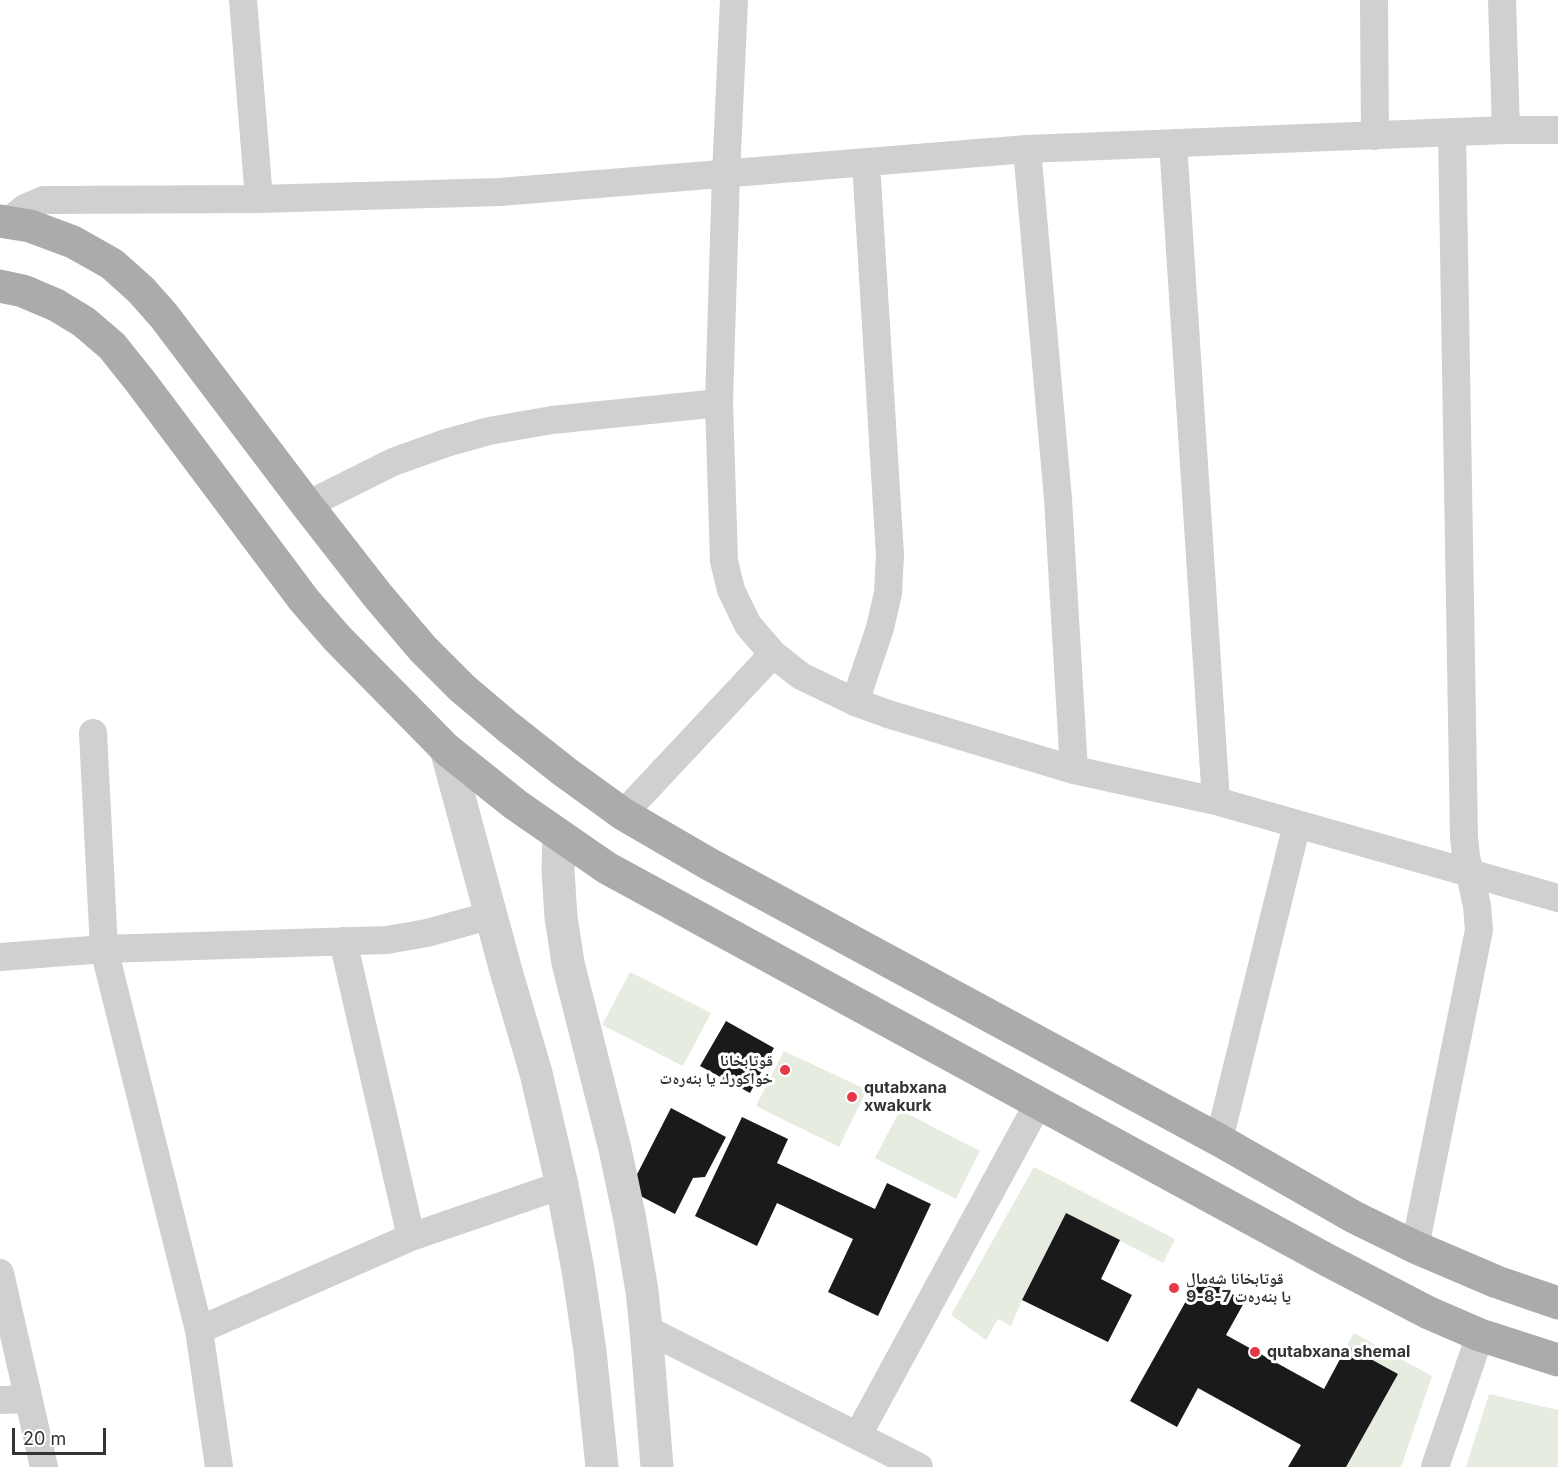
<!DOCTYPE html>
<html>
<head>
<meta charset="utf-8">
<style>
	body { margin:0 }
	#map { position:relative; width:1558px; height:1467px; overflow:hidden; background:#fff; font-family:Inter,sans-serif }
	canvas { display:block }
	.scale { position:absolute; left:12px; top:1428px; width:94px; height:27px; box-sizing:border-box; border:3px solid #333; border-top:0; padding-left:8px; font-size:18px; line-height:21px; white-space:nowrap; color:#333; -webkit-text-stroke:4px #fff; paint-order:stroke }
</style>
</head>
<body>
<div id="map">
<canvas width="1558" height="1467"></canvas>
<div class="scale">20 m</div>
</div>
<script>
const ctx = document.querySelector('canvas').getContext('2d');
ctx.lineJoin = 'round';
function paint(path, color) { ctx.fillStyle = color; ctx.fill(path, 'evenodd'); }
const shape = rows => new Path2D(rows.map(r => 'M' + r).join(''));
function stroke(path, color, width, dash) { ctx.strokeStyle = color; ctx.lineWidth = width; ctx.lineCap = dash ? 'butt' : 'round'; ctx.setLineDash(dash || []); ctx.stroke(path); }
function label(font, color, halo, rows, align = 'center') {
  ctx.font = font + ' Inter,"Noto Naskh Arabic",sans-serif'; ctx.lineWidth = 6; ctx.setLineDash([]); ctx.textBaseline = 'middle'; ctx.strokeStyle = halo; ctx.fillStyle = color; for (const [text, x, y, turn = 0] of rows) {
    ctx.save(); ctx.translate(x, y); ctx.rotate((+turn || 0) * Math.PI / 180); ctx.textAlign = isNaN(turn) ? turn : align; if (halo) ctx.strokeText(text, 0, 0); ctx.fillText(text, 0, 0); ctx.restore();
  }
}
const green = shape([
	[630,972,711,1013,683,1066,602,1025],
	[784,1051,867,1090,839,1147,756,1106],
	[900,1110,980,1151,956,1199,875,1158],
	[1034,1167,1175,1239,1163,1263,1066,1213,1022,1300,1011,1326,998,1319,986,1340,951,1315],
	[1354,1333,1432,1376,1401,1467,1346,1467,1398,1374,1347,1346],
	[1489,1394,1558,1410,1558,1467,1466,1467]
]);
const building = shape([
	[726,1021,774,1048,750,1093,700,1066],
	[671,1108,726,1137,705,1177,693,1178,675,1214,629,1190],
	[742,1117,788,1139,777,1163,875,1209,887,1183,931,1204,878,1316,828,1292,853,1239,777,1203,757,1246,695,1216],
	[1066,1213,1120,1240,1101,1279,1132,1295,1108,1342,1022,1300],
	[1200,1276,1245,1301,1226,1335,1324,1389,1347,1346,1398,1374,1346,1467,1288,1467,1301,1445,1198,1388,1177,1427,1130,1401]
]);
const minor = shape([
	[243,0,259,199],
	[734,0,726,174,719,403,724,561,731,590,748,625,773,654,801,676,855,702,888,714,1074,770,1216,801,1558,898],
	[1374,0,1375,136],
	[1502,0,1506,130],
	[1173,143,1216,801],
	[1027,149,1058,499,1074,770],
	[7,222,25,208,44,200,259,199,500,192,1027,149,1506,130,1558,130],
	[307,505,393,462,446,443,489,431,552,420,719,403],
	[855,702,880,628,888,593,890,555,866,162],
	[93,733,104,949,199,1330,219,1467],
	[623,814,773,654],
	[343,941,411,1237],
	[0,957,104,949,387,940,427,933,492,915],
	[1219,1140,1297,824],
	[1415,1247,1479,930,1477,906,1466,856,1464,837,1452,133],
	[0,1273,44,1467],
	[646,1329,919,1467],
	[199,1330,411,1237,562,1185],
	[0,1400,28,1399],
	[858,1435,1039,1102],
	[1435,1467,1480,1335]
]);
const tertiary = shape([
	[446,749,506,971,536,1073,562,1185,578,1270,590,1351,602,1467],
	[559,835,558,871,561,917,568,963,615,1149,630,1220,642,1291,646,1329,657,1467]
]);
const primary = shape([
	[0,221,30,226,73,242,112,264,141,290,164,316,307,505,378,596,423,649,462,688,508,727,565,772,623,814,709,864,1219,1140,1354,1217,1415,1247,1497,1282,1558,1303],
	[0,286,23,291,56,305,84,322,112,346,140,381,304,600,337,638,446,749,516,805,607,868,1329,1261,1429,1313,1480,1335,1558,1360]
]);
const markers = [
	[785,1070,6,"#e63946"],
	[852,1097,6,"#e63946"],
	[1174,1288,6,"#e63946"],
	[1255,1352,6,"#e63946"]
];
const poiNames = [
	["قوتابخانا",773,1061,"right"],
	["خواکورك یا بنەرەت",773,1079,"right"],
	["qutabxana",864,1088],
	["xwakurk",864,1106],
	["قوتابخانا شەمال",1186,1279],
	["یا بنەرەت 7-8-9",1186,1297],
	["qutabxana shemal",1267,1352]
];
paint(green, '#e6ecdf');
paint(building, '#1a1a1a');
stroke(minor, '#d0d0d0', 28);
stroke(tertiary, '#d0d0d0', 33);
stroke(primary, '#ababab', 33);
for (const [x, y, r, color] of markers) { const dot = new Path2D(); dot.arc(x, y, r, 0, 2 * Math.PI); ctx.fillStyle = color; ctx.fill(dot); stroke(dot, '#fff', 2); }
label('bold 16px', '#333', '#fff', poiNames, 'left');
</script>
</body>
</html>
